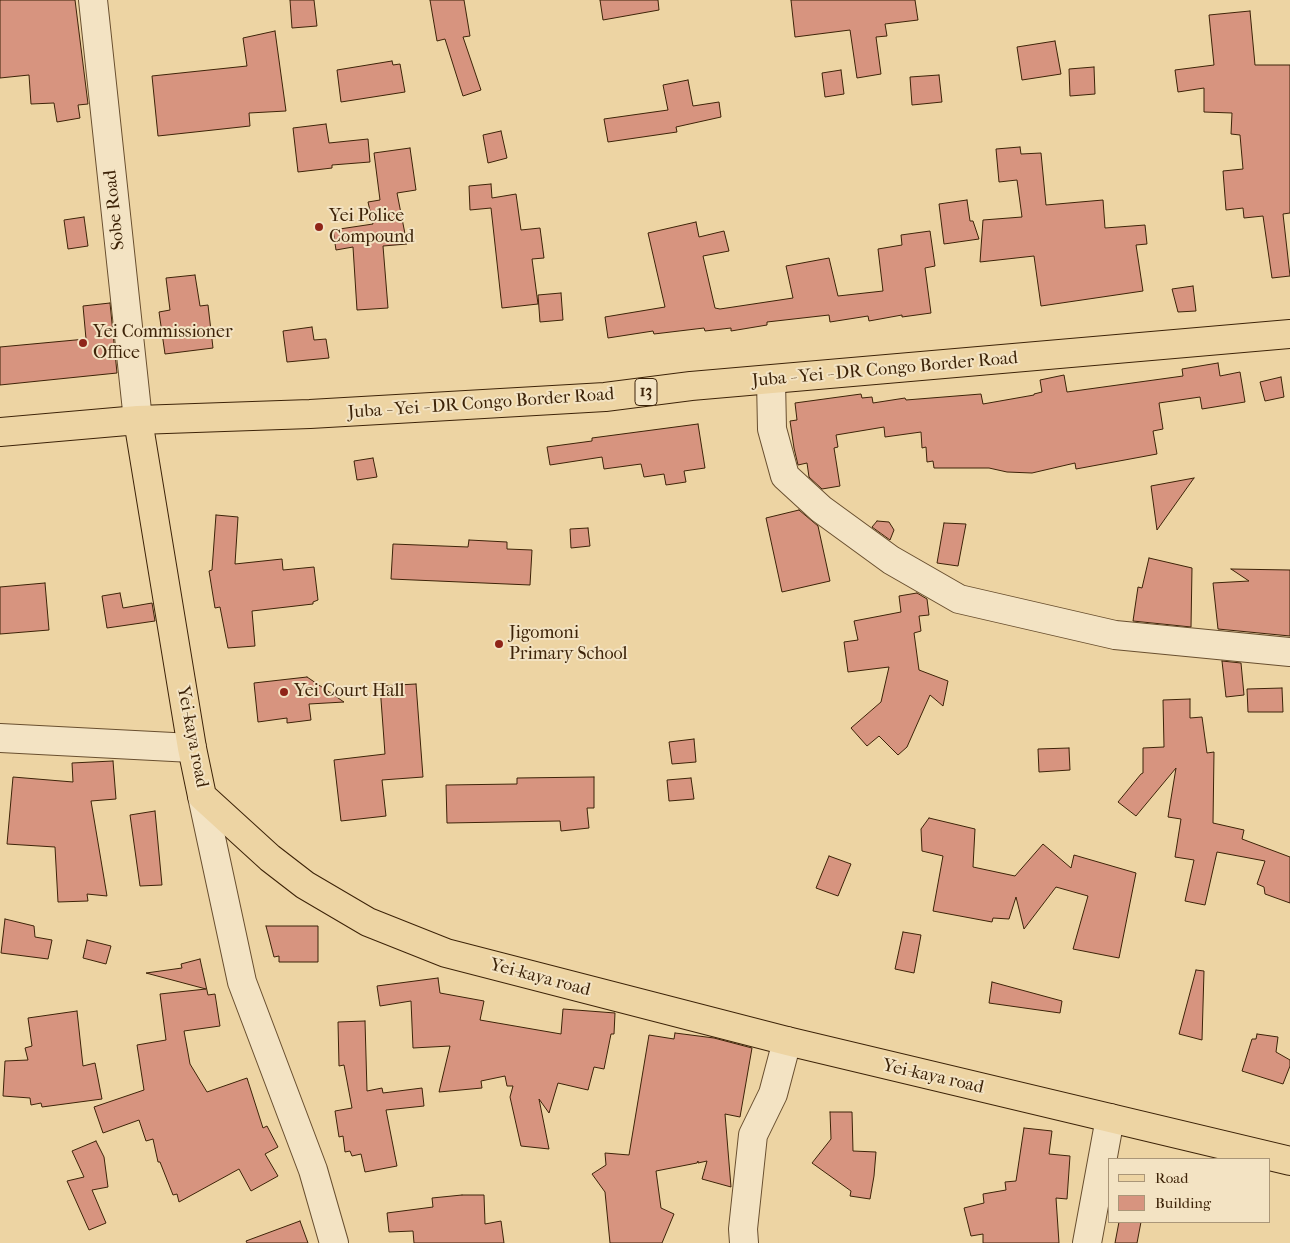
<!DOCTYPE html>
<html>
<head>
<meta charset="utf-8">
<style>
	body { margin:0 }
	#map { position:relative; width:1290px; height:1243px; overflow:hidden; background:#edd4a3; font-family:"IM FELL French Canon",serif }
	canvas { display:block }
	.legend { position:absolute; left:1108px; top:1158px; width:162px; height:65px; box-sizing:border-box; background:#f3e3c3; border:1px solid #aa9678; margin:0; padding:6px 9px; list-style:none; font-size:15px; color:#3d2308 }
	.legend li { display:flex; align-items:center; gap:10px; height:25px }
	.legend b { width:25px; border:1px solid #aa9678 }
</style>
</head>
<body>
<div id="map">
<canvas width="1290" height="1243"></canvas>
<ul class="legend">
<li><b style="height:6px;background:#edd4a3"></b>Road</li>
<li><b style="height:14px;background:#d7947f"></b>Building</li>
</ul>
</div>
<script>
const ctx = document.querySelector('canvas').getContext('2d');
ctx.lineJoin = 'round';
function paint(path, color) { ctx.fillStyle = color; ctx.fill(path, 'evenodd'); }
const shape = rows => new Path2D(rows.map(r => 'M' + r).join(''));
function stroke(path, color, width, dash) { ctx.strokeStyle = color; ctx.lineWidth = width; ctx.lineCap = dash ? 'butt' : 'round'; ctx.setLineDash(dash || []); ctx.stroke(path); }
function label(font, color, halo, rows, align = 'center') {
  ctx.font = font + ' "IM FELL French Canon",serif'; ctx.lineWidth = 4; ctx.setLineDash([]); ctx.textBaseline = 'middle'; ctx.strokeStyle = halo; ctx.fillStyle = color; for (const [text, x, y, turn = 0] of rows) {
    ctx.save(); ctx.translate(x, y); ctx.rotate((+turn || 0) * Math.PI / 180); ctx.textAlign = isNaN(turn) ? turn : align; if (halo) ctx.strokeText(text, 0, 0); ctx.fillText(text, 0, 0); ctx.restore();
  }
}
const building = shape([
	[0,0,75,0,88,104,78,105,80,118,57,122,54,103,31,104,29,75,0,78,0,0],
	[290,0,314,0,317,26,292,28,290,0],
	[430,0,464,0,470,36,463,37,481,90,463,96,445,39,437,41,430,0],
	[600,0,658,0,659,10,603,20,600,0],
	[791,0,915,0,918,20,885,24,887,36,876,37,881,74,857,78,850,30,795,37,791,0],
	[1250,11,1255,65,1290,65,1290,213,1283,214,1290,276,1272,278,1263,216,1244,218,1243,208,1226,210,1223,171,1243,169,1240,135,1231,134,1232,113,1204,112,1204,88,1178,92,1175,70,1214,65,1209,15,1250,11],
	[275,31,286,111,249,113,250,126,158,136,152,76,247,66,243,38,275,31],
	[1055,41,1061,74,1022,80,1017,47,1055,41],
	[392,61,393,65,400,64,405,92,341,102,337,70,392,61],
	[1094,67,1095,94,1070,96,1069,69,1094,67],
	[841,70,844,94,825,97,822,73,841,70],
	[939,75,942,102,912,105,910,77,939,75],
	[688,80,693,106,719,102,721,117,676,127,677,132,608,142,604,119,668,110,663,85,688,80],
	[326,124,329,143,368,139,370,162,332,165,332,168,298,172,293,128,326,124],
	[501,131,507,158,488,163,483,135,501,131],
	[1020,147,1021,154,1041,153,1046,205,1103,200,1105,228,1145,225,1147,244,1136,245,1143,291,1041,306,1034,256,980,262,983,220,1022,217,1017,180,999,182,996,149,1020,147],
	[410,148,416,190,397,193,407,244,383,246,388,308,357,310,353,247,336,250,333,230,373,224,368,202,380,200,374,153,410,148],
	[491,184,492,198,516,194,521,230,540,228,544,258,532,259,538,304,502,308,491,208,470,210,469,186,491,184],
	[967,200,970,221,973,221,979,239,944,244,939,204,967,200],
	[84,217,88,246,68,249,64,220,84,217],
	[696,222,699,237,724,231,729,251,703,256,715,308,720,309,793,298,786,266,829,258,838,296,883,291,878,249,902,245,901,235,930,231,935,266,925,268,931,313,902,317,902,315,869,321,868,316,830,322,829,315,767,322,767,325,731,331,731,328,705,331,704,328,654,334,653,331,608,338,605,317,665,307,648,233,696,222],
	[195,275,200,306,208,305,213,348,165,354,159,312,170,310,166,278,195,275],
	[1193,286,1196,311,1178,312,1172,289,1193,286],
	[561,293,563,320,540,322,538,295,561,293],
	[110,303,117,373,0,385,0,347,86,339,83,306,110,303],
	[312,327,314,340,326,339,329,358,287,362,283,331,312,327],
	[1218,363,1220,376,1240,372,1245,402,1202,409,1200,397,1159,403,1163,429,1153,431,1157,454,1076,469,1075,463,1032,473,1007,472,989,468,934,468,933,461,927,462,926,447,922,448,921,432,885,437,884,427,836,435,838,447,834,448,840,486,822,489,809,477,807,463,798,465,794,448,790,421,797,420,795,403,861,394,862,398,872,397,873,403,905,398,906,400,981,394,983,404,1034,395,1034,394,1042,392,1040,380,1064,375,1067,392,1183,376,1182,369,1218,363],
	[1281,377,1284,397,1265,401,1260,382,1281,377],
	[698,424,705,468,684,471,686,482,666,485,664,474,644,477,641,464,604,469,602,457,550,465,547,447,592,441,592,438,698,424],
	[373,458,377,477,357,480,354,461,373,458],
	[1194,478,1157,530,1151,486,1194,478],
	[799,510,818,526,830,581,782,592,766,518,799,510],
	[216,515,238,517,235,564,282,559,283,570,314,567,318,600,313,602,313,604,252,611,255,646,228,648,220,607,215,608,209,571,212,570,216,515],
	[877,521,889,522,894,530,890,540,872,527,877,521],
	[944,523,966,524,958,566,937,563,944,523],
	[588,528,590,546,571,548,570,529,588,528],
	[469,540,507,542,507,549,532,550,530,585,391,579,393,544,468,547,469,540],
	[1149,558,1192,568,1191,627,1133,621,1138,587,1142,588,1149,558],
	[1231,569,1290,570,1290,636,1218,629,1213,583,1249,581,1231,569],
	[45,583,49,630,0,634,0,587,45,583],
	[120,593,123,608,152,603,155,621,107,628,102,596,120,593],
	[917,593,927,599,929,615,919,616,921,631,914,633,919,670,948,681,943,706,930,695,907,747,898,755,879,736,867,746,851,728,881,702,889,667,848,672,844,642,858,640,854,621,901,612,899,596,917,593],
	[1222,661,1241,663,1244,695,1226,697,1222,661],
	[307,677,344,702,309,704,311,720,287,723,287,718,258,722,254,683,307,677],
	[416,684,423,777,382,780,386,816,341,821,334,760,385,754,380,686,416,684],
	[1282,688,1283,712,1248,712,1247,689,1282,688],
	[1190,699,1190,718,1202,717,1207,753,1214,752,1213,823,1244,830,1242,839,1290,857,1290,903,1265,894,1264,887,1257,884,1265,861,1217,852,1205,905,1185,901,1194,860,1175,857,1181,819,1168,817,1176,768,1136,816,1118,802,1141,774,1143,773,1143,748,1164,747,1163,700,1190,699],
	[694,739,696,762,672,764,669,742,694,739],
	[1069,748,1070,770,1039,772,1038,749,1069,748],
	[113,761,116,799,91,801,107,896,87,894,88,901,58,902,55,847,7,844,13,777,73,782,72,763,113,761],
	[594,777,594,808,587,808,589,828,561,831,560,821,447,823,446,785,517,784,517,778,594,777],
	[691,778,694,799,669,801,667,780,691,778],
	[155,811,162,885,140,886,130,815,155,811],
	[929,818,975,829,973,867,1015,876,1043,844,1071,868,1074,855,1136,873,1119,958,1073,949,1088,896,1056,887,1024,929,1016,897,1009,919,993,918,992,922,933,911,943,856,922,851,921,829,929,818],
	[829,856,851,864,838,896,816,888,829,856],
	[5,919,34,926,35,937,52,940,48,959,1,953,5,919],
	[266,926,318,926,318,962,279,962,279,956,274,957,266,926],
	[903,932,921,935,914,973,895,969,903,932],
	[87,940,111,946,106,964,83,958,87,940],
	[200,959,208,995,215,994,220,1026,184,1031,190,1064,207,1092,247,1078,263,1128,267,1126,278,1147,265,1154,278,1176,251,1191,239,1169,179,1202,177,1194,173,1195,160,1162,158,1162,153,1139,146,1141,139,1120,103,1133,94,1107,144,1090,137,1045,166,1040,160,994,206,989,146,973,182,968,181,964,200,959],
	[1196,970,1204,971,1202,1040,1179,1034,1196,970],
	[438,978,440,993,484,1001,480,1020,561,1034,563,1009,615,1013,614,1034,611,1034,604,1069,594,1067,588,1090,558,1083,549,1113,539,1099,549,1149,521,1146,510,1097,513,1086,507,1086,505,1076,481,1081,482,1088,439,1092,450,1046,413,1048,411,1001,380,1006,377,986,438,978],
	[992,982,1062,1001,1060,1013,989,1003,992,982],
	[77,1011,83,1066,95,1063,102,1099,42,1107,41,1103,31,1105,30,1098,3,1096,5,1061,28,1060,25,1048,32,1046,28,1018,77,1011],
	[365,1021,367,1091,382,1088,383,1093,422,1088,424,1106,386,1110,397,1166,365,1172,361,1154,352,1156,350,1151,345,1152,343,1136,339,1137,335,1111,352,1108,344,1065,339,1066,338,1022,365,1021],
	[675,1033,714,1038,752,1048,740,1117,725,1114,731,1187,702,1179,707,1161,698,1163,698,1161,697,1163,656,1171,661,1208,674,1214,662,1243,610,1243,605,1192,592,1174,606,1165,605,1153,629,1155,649,1035,674,1039,675,1033],
	[1257,1034,1278,1037,1276,1052,1290,1060,1290,1066,1283,1084,1242,1071,1252,1039,1256,1039,1257,1034],
	[830,1112,852,1112,853,1151,876,1152,874,1176,870,1199,850,1196,851,1191,812,1163,831,1139,830,1112],
	[1024,1128,1052,1131,1049,1154,1070,1156,1067,1199,1056,1198,1059,1243,983,1243,983,1234,971,1236,964,1208,984,1203,983,1194,1006,1190,1005,1182,1016,1181,1024,1128],
	[96,1141,104,1157,108,1187,92,1190,106,1223,89,1230,67,1181,84,1177,72,1151,96,1141],
	[462,1195,484,1195,485,1224,501,1221,504,1243,414,1243,413,1231,389,1232,387,1213,433,1207,432,1198,462,1195],
	[300,1221,308,1243,247,1243,246,1241,300,1221],
	[1119,1222,1141,1222,1137,1243,1115,1243,1119,1222]
]);
const minor = shape([
	[771,380,772,429,785,476,821,509,891,560,959,599,1115,635,1290,652],
	[0,738,192,748],
	[202,796,242,982,313,1170,334,1243],
	[744,1243,743,1229,753,1135,773,1094,787,1041],
	[1087,1243,1110,1118]
]);
const tertiary = shape([
	[93,0,138,420]
]);
const primary = shape([
	[138,420,192,748,202,796,270,858,305,885,368,922,446,953,787,1041,1290,1161],
	[0,432,138,420,310,414,605,397,691,386,1290,334]
]);
const markers = [
	[319,227,5,"#8f2418"],
	[83,343,5,"#8f2418"],
	[499,644,5,"#8f2418"],
	[284,692,5,"#8f2418"]
];
const shields = [
	[646,392,22]
];
const shieldNames = [
	["13",646,392]
];
const streetNames = [
	["Sobe Road",115,210,-96],
	["Juba - Yei - DR Congo Border Road",885,370,-5],
	["Juba - Yei - DR Congo Border Road",481,404,-4],
	["Yei-kaya road",192,737,79],
	["Yei-kaya road",540,978,15],
	["Yei-kaya road",933,1077,13]
];
const poiNames = [
	["Yei Police",329,217],
	["Compound",329,238],
	["Yei Commissioner",93,333],
	["Office",93,354],
	["Jigomoni",509,634],
	["Primary School",509,655],
	["Yei Court Hall",294,692]
];
paint(building, '#d7947f');
stroke(building, '#3d2308', 1);
stroke(minor, '#694f2f', 30);
stroke(tertiary, '#694f2f', 30);
stroke(primary, '#3d2308', 30);
stroke(minor, '#f3e3c3', 28);
stroke(tertiary, '#f3e3c3', 28);
stroke(primary, '#edd4a3', 28);
for (const [x, y, r, color] of markers) { const dot = new Path2D(); dot.arc(x, y, r, 0, 2 * Math.PI); ctx.fillStyle = color; ctx.fill(dot); stroke(dot, '#f3e3c3', 2); }
for (const [x, y, w] of shields) { const box = new Path2D(); box.roundRect(x - w / 2, y - 13.5, w, 27, 4); ctx.fillStyle = '#f3e3c3'; ctx.fill(box); stroke(box, '#3d2308', 1); }
label('bold 16px', '#3d2308', null, shieldNames);
label('18px', '#3d2308', '#f3e3c3', streetNames);
label('18px', '#3d2308', '#f3e3c3', poiNames, 'left');
</script>
</body>
</html>
